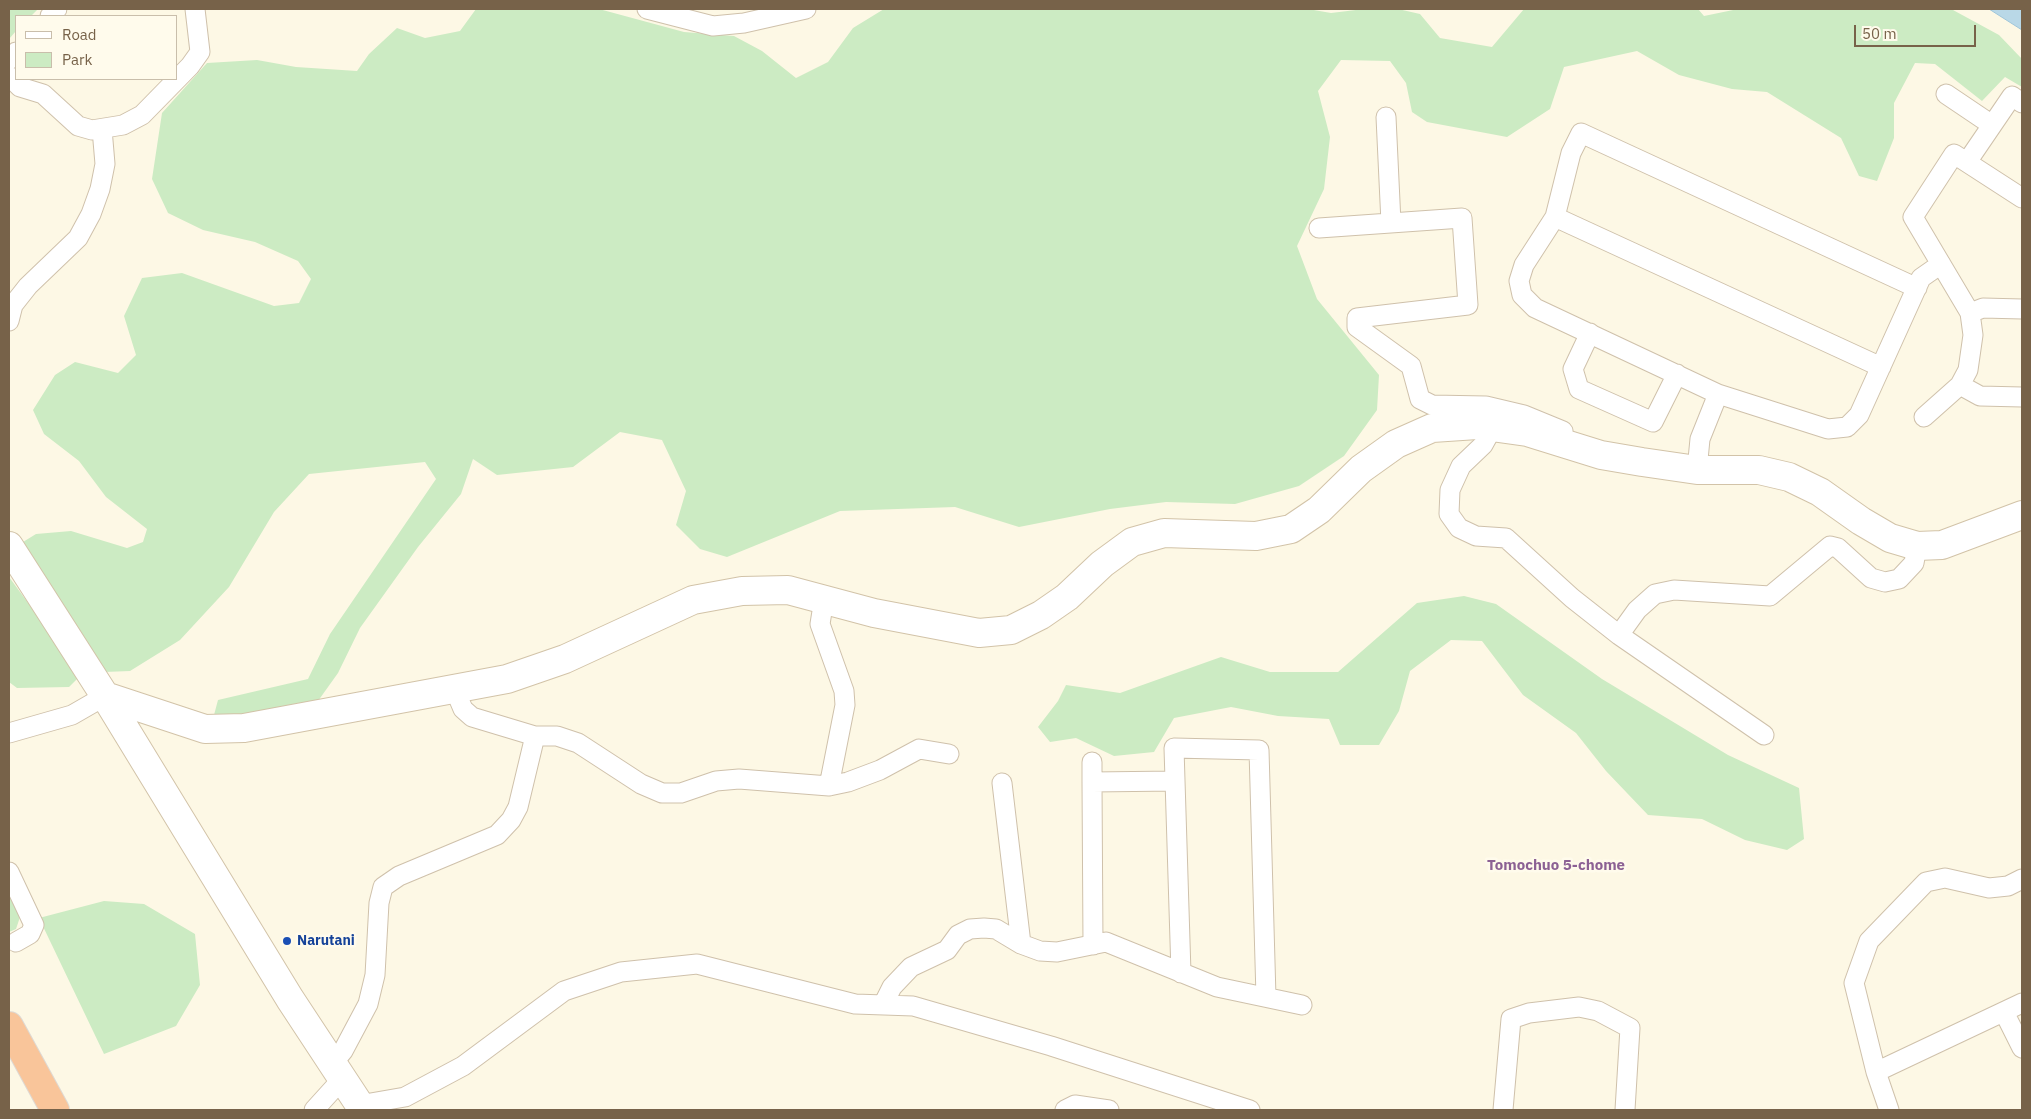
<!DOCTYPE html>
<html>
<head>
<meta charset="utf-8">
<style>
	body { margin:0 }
	#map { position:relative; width:2031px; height:1119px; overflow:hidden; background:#fdf8e5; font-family:"IBM Plex Sans",sans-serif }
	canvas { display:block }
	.frame { position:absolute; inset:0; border:10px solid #776249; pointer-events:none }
	.legend { position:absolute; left:15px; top:15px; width:162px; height:65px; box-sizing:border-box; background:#fffbec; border:1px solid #c9beab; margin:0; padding:6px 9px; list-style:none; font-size:15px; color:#776249 }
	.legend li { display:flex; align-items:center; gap:10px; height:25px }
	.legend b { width:25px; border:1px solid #c9beab }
	.scale { position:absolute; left:1854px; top:25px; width:122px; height:22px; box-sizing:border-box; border:2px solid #776249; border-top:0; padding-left:6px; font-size:15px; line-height:18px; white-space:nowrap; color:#776249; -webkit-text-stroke:4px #fffbec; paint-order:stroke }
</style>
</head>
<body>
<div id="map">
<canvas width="2031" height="1119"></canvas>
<div class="frame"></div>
<ul class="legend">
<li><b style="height:6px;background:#fff"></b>Road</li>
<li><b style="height:14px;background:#ccebc3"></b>Park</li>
</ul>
<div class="scale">50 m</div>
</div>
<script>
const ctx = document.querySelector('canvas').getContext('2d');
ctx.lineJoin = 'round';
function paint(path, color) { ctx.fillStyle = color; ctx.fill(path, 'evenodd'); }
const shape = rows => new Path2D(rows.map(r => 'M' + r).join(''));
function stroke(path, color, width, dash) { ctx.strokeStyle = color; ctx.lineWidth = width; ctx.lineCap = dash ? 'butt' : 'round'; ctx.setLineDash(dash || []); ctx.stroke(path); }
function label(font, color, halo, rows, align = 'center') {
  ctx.font = font + ' "IBM Plex Sans",sans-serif'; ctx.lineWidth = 5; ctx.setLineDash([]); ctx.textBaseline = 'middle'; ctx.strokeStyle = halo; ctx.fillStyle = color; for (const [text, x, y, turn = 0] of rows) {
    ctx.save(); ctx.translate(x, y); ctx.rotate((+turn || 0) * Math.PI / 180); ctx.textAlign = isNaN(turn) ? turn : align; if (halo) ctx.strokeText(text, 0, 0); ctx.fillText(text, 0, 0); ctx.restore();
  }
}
const green = shape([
	[9,9,38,9,31,16,16,16,16,31,9,39],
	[476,9,599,9,684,32,734,36,762,51,796,78,828,62,853,28,884,9,1308,9,1331,13,1364,9,1398,9,1420,14,1440,38,1492,47,1524,9,1698,9,1704,16,1738,9,1953,10,1999,35,2022,59,2022,87,2005,77,1982,101,1935,64,1915,63,1894,103,1894,138,1877,181,1859,176,1841,138,1767,92,1732,89,1679,75,1637,51,1564,67,1550,109,1507,137,1427,122,1412,112,1406,83,1390,61,1341,60,1318,91,1330,137,1324,189,1297,246,1317,299,1379,375,1377,410,1344,456,1299,486,1235,504,1166,502,1110,509,1019,527,955,507,840,511,727,557,700,549,676,525,686,491,662,440,620,432,573,467,497,475,473,459,461,494,418,547,360,628,338,673,318,701,251,714,214,715,218,700,308,679,330,634,436,479,425,462,309,474,274,512,229,587,180,640,130,671,104,672,23,542,36,534,71,531,127,548,143,542,147,529,106,497,79,461,44,434,33,410,55,375,75,362,118,373,136,355,124,316,142,278,182,273,274,306,299,303,311,279,298,261,255,242,203,230,168,213,152,179,162,113,207,63,257,60,296,67,357,71,369,54,397,28,425,38,460,31],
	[9,577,81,675,69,687,17,688,9,682],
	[1464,596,1496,604,1602,679,1728,755,1799,788,1804,839,1787,850,1745,840,1702,819,1648,815,1606,771,1576,733,1523,695,1482,641,1451,640,1410,671,1399,711,1379,745,1340,745,1329,719,1278,716,1231,707,1174,718,1154,752,1114,756,1076,738,1050,742,1038,727,1058,701,1066,685,1120,693,1221,657,1270,672,1338,672,1417,603],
	[9,893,20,917,16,929,9,932],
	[104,901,144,904,195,934,200,985,176,1026,104,1054,39,918]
]);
const water = shape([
	[1989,9,2022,9,2022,30,1989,9]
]);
const street = shape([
	[647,9,713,26,744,23,806,9],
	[50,16,57,9],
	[9,60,16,52],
	[9,76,20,87,43,94,78,126,92,130,123,125,142,115,190,66,200,52,195,9],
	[1946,94,1992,125],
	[1386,117,1391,223],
	[1967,162,2012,96,2022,103],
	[1555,217,1881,367],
	[1319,228,1462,218,1468,305,1357,318,1357,327,1411,366,1420,399,1432,405,1486,406,1524,415,1563,431],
	[1917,288,1581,133,1571,153,1555,217,1524,265,1519,281,1522,295,1535,308,1718,394,1828,429,1847,427,1859,415,1921,278,1941,264],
	[1970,313,1983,308,2022,309],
	[9,321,13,305,28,286,78,238,91,214,100,189,105,164,102,129],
	[1590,333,1573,369,1579,389,1653,422,1677,374],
	[1960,385,1980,396,2022,397],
	[1924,417,1960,385,1968,370,1973,335,1970,313,1913,217,1954,154,2022,198],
	[1493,427,1483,445,1461,466,1450,490,1449,514,1459,528,1476,536,1506,538,1572,598,1619,635,1764,735],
	[1697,470,1700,439,1718,394],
	[824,599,820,624,844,691,845,705,829,786],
	[1619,635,1637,610,1655,594,1674,590,1770,596,1830,546,1838,548,1871,578,1885,582,1899,579,1914,563,1917,546],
	[455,690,463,709,472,717,535,736,557,736,578,743,641,784,662,793,681,793,716,781,739,779,829,786,848,782,880,770,919,749,949,754],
	[9,733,72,715,105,696],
	[1092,782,1092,762],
	[1002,783,1021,944],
	[9,872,34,925,30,934,16,942],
	[1093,945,1092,782,1175,781],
	[1181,973,1174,748,1259,750,1266,997],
	[883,1005,892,987,911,967,947,950,958,935,970,929,984,928,996,929,1021,944,1040,951,1057,952,1106,942,1217,987,1302,1005],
	[2004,1012,2022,1048],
	[333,1063,343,1051,368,1004,375,975,379,903,383,887,399,876,497,835,511,820,518,807,535,736],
	[1876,1072,2022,1003],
	[359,1105,405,1097,463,1066,564,991,621,972,697,964,855,1004,913,1006,1051,1046,1250,1110],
	[314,1110,343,1078],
	[1065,1110,1075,1105,1109,1110],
	[1503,1110,1511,1019,1529,1013,1579,1007,1598,1011,1630,1028,1625,1110],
	[1889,1110,1876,1072,1854,983,1869,941,1926,882,1945,878,1989,888,2008,886,2022,879]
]);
const secondary = shape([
	[9,546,105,696,290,999,363,1110],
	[105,696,205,729,244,728,507,679,565,659,693,600,742,591,788,590,874,613,979,633,1011,630,1041,615,1067,597,1102,564,1132,542,1164,533,1256,536,1291,529,1319,510,1361,469,1396,444,1432,428,1477,425,1527,432,1601,455,1642,462,1697,470,1759,470,1789,477,1820,492,1861,521,1890,538,1917,546,1942,545,2022,515]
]);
const highway = shape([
	[9,1026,55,1110]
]);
const markers = [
	[287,941,5,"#1a4fb4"]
];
const transitNames = [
	["Narutani",297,941]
];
const neighbourhoodNames = [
	["Tomochuo 5-chome",1556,866]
];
paint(green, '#ccebc3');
paint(water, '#b9d8e7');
stroke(water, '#9fc5d9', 1);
stroke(street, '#cfc1ab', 21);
stroke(secondary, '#d2c3a8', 30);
stroke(highway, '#ded9d3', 30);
stroke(street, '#fff', 19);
stroke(secondary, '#fff', 28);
stroke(highway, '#f9c59a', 28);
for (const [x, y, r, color] of markers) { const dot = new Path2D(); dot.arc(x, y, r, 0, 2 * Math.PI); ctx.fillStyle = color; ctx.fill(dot); stroke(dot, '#fffbec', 2); }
label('bold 14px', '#164399', '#fffbec', transitNames, 'left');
label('bold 15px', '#8c6194', '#fffbec', neighbourhoodNames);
</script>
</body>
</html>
